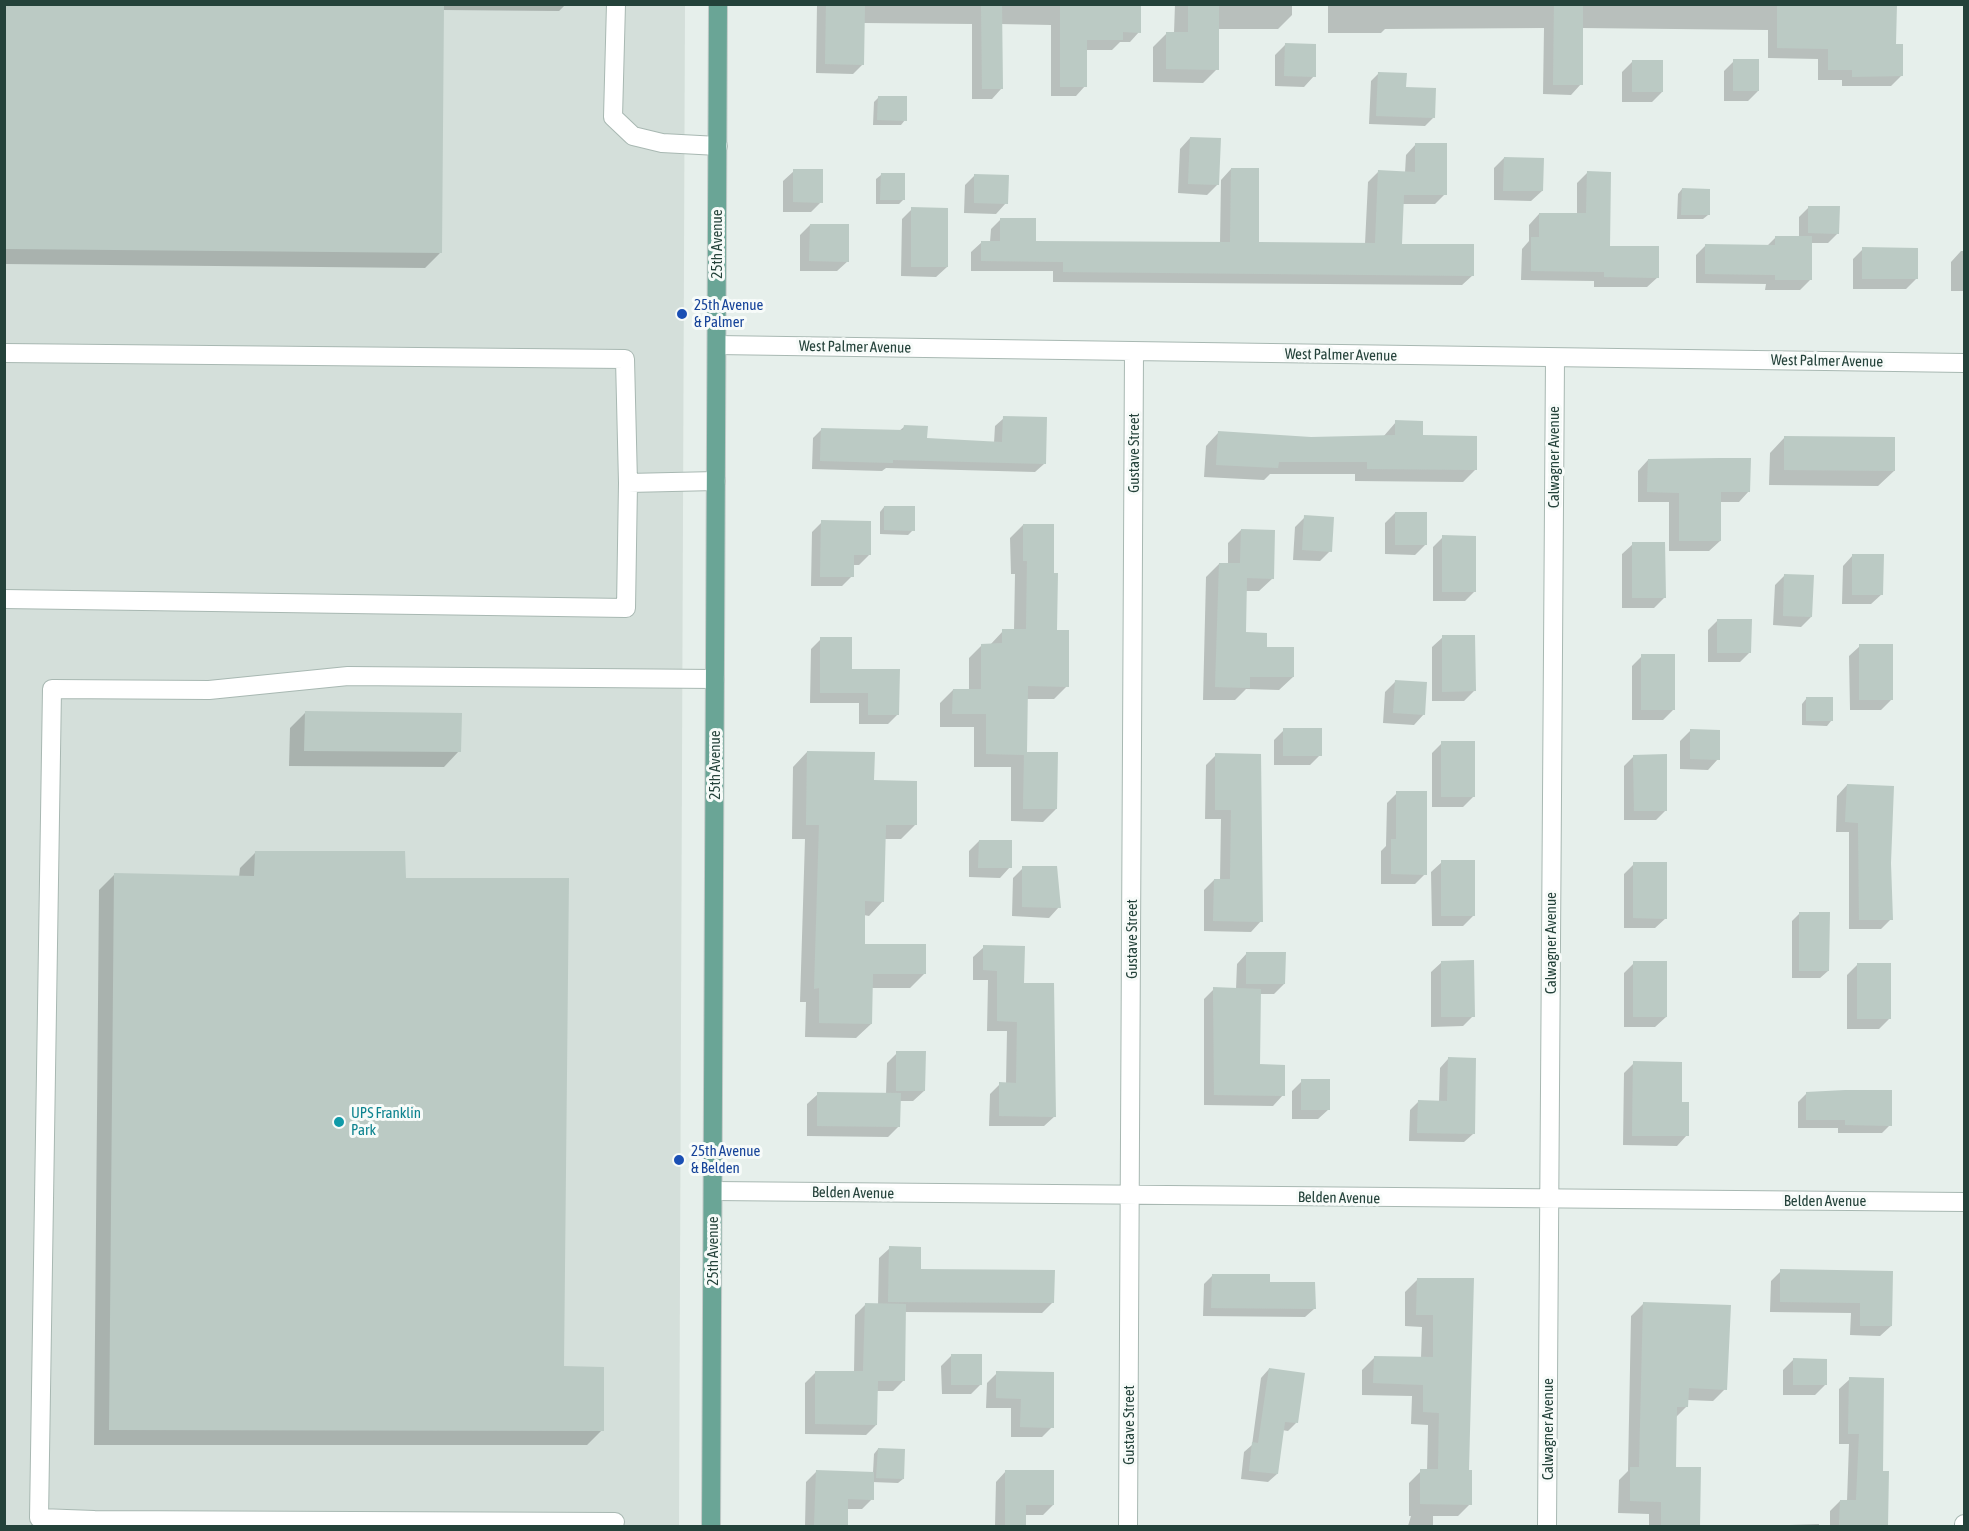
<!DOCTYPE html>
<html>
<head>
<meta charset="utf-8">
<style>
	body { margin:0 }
	#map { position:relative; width:1969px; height:1531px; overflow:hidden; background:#e6efeb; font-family:"Asap Condensed",sans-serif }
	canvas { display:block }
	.frame { position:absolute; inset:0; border:6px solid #24423a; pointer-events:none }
</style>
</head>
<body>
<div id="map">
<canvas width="1969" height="1531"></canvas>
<div class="frame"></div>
</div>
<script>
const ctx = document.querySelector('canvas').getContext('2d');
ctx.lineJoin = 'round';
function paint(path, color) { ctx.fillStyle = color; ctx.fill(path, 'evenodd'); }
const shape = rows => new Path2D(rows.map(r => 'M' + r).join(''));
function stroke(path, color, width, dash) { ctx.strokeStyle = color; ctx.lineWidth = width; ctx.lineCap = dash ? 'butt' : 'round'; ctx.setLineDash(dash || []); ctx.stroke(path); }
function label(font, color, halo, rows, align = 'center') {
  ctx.font = font + ' "Asap Condensed",sans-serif'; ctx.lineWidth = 6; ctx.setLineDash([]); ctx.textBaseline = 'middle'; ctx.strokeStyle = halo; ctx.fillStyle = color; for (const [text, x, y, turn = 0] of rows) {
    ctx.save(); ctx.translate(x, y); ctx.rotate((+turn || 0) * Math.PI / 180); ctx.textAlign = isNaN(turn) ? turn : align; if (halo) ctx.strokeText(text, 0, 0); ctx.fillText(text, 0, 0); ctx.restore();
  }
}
const built = shape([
	[5,5,685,5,679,1526,5,1526]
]);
const shadow = shape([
	[4,4,566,4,559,11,443,10,440,253,425,268,4,264],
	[817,4,1140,4,1139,32,1130,42,1120,42,1112,50,1086,50,1085,86,1076,96,1051,96,1051,25,1000,24,1001,89,992,99,972,99,972,24,864,23,863,64,853,74,816,73],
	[1175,4,1292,4,1292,15,1278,29,1218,29,1217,69,1203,83,1153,82,1153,47,1167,33,1174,33],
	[1328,4,1895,4,1895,45,1901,76,1891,86,1842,86,1842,80,1818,80,1818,59,1768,58,1768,30,1581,28,1581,84,1571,95,1543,94,1544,28,1385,29,1381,33,1328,33],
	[1285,45,1314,76,1304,87,1275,86,1275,55],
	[1734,61,1758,91,1748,101,1724,101,1724,71],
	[1632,62,1662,92,1652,102,1622,102,1622,72],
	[1379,73,1405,89,1433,118,1425,126,1369,124,1371,81],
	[878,98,905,120,901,125,873,125,874,102],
	[1190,138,1218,184,1207,195,1178,193,1180,149],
	[1416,144,1445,194,1435,204,1402,204,1400,245,1473,275,1462,285,1053,282,1053,271,971,271,971,252,982,242,990,242,991,229,1001,219,1034,242,1220,243,1221,180,1231,169,1258,243,1365,244,1368,182,1378,172,1405,173,1406,155],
	[1504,158,1542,191,1531,201,1494,200,1494,168],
	[794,171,821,202,811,212,783,212,783,181],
	[1587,173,1609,247,1658,277,1647,287,1594,287,1594,281,1521,280,1522,249,1529,241,1529,225,1539,214,1577,215,1577,183],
	[881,175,904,199,899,204,876,204,876,179],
	[975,175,1006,203,996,214,964,213,965,185],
	[1682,189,1708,215,1703,219,1677,219,1678,194],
	[1809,207,1838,233,1828,243,1811,243,1810,280,1800,290,1765,290,1766,284,1696,283,1696,255,1706,245,1767,246,1776,237,1799,238,1799,217],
	[912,209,947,267,936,277,901,276,902,219],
	[810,225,848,261,837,271,800,271,800,235],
	[1863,249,1916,279,1906,289,1853,289,1853,259],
	[1961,251,1964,251,1964,291,1951,291,1951,262],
	[1004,418,1044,464,1035,472,886,468,882,471,812,469,813,438,822,429,899,431,904,427,926,439,994,443,995,426],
	[1396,422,1476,469,1463,482,1355,481,1355,474,1270,474,1264,480,1204,477,1206,446,1218,433,1311,438,1383,437],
	[1785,437,1894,471,1878,486,1769,485,1770,453],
	[1648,460,1749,491,1739,502,1720,502,1720,541,1709,551,1669,551,1669,502,1638,502,1638,471],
	[884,507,913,530,908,535,880,534,880,512],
	[1395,513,1426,544,1415,555,1385,554,1385,523],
	[1305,517,1330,551,1320,561,1293,560,1295,527],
	[822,522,869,555,859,565,852,565,852,576,842,586,811,586,812,532],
	[1023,525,1055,631,1067,686,1054,699,1026,699,1026,753,1056,809,1043,822,1011,821,1011,767,974,767,974,727,940,727,940,703,953,690,969,690,969,658,982,645,990,645,1003,631,1014,631,1015,574,1011,574,1010,538],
	[1241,530,1273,578,1259,591,1245,591,1245,634,1265,648,1293,677,1279,690,1246,689,1235,700,1203,700,1206,577,1219,564,1228,564,1228,543],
	[1443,537,1475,591,1465,601,1433,601,1433,547],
	[1633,544,1664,598,1654,608,1622,608,1622,554],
	[1853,555,1882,594,1871,604,1842,604,1843,566],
	[1785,575,1811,617,1801,627,1773,625,1775,585],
	[1718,620,1750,652,1740,662,1708,662,1708,630],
	[1443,637,1474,691,1464,701,1432,701,1432,647],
	[821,639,898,714,888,724,859,724,859,703,810,703,811,649],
	[1860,646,1891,700,1881,710,1850,710,1849,656],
	[1642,656,1673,710,1663,720,1632,720,1632,666],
	[1395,682,1424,714,1414,725,1383,723,1385,692],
	[1806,699,1831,721,1827,726,1802,725,1802,704],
	[305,713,459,751,444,767,289,766,290,728],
	[1284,730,1320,755,1310,765,1274,765,1274,740],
	[1691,730,1718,759,1708,770,1680,769,1680,741],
	[1442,743,1473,797,1463,807,1432,807,1432,753],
	[807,752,873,781,915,825,901,839,884,839,883,901,869,916,864,915,863,945,925,973,910,988,871,988,871,1024,856,1038,805,1037,806,1002,800,1002,805,839,792,839,793,767],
	[1216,755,1260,756,1261,921,1251,932,1204,931,1204,890,1214,880,1220,880,1221,819,1205,819,1206,765],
	[1634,756,1666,810,1656,820,1624,820,1624,766],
	[1847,785,1890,863,1891,919,1881,929,1849,929,1849,832,1836,832,1837,796],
	[1397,793,1425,874,1415,884,1381,884,1381,851,1386,846,1387,803],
	[979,841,1010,867,1000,878,969,877,969,851],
	[255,853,405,879,563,1367,602,1430,587,1445,94,1445,99,890,115,874,239,877,240,868],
	[1442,862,1473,916,1463,926,1432,926,1431,872],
	[1634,864,1666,918,1655,928,1624,928,1624,874],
	[1023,868,1059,888,1059,907,1049,918,1012,916,1013,878],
	[1800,913,1828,971,1820,978,1792,978,1792,921],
	[984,947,1023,984,1055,1116,1044,1126,989,1126,990,1094,1000,1084,1006,1084,1007,1031,987,1031,988,980,973,980,973,957],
	[1247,953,1284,984,1274,994,1260,994,1259,1066,1283,1095,1273,1106,1204,1105,1204,999,1214,989,1236,989,1237,964],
	[1442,962,1473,1016,1463,1026,1431,1027,1431,972],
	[1634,963,1666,1017,1655,1027,1624,1027,1624,973],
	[1857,965,1889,1019,1879,1029,1847,1029,1847,975],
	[897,1053,924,1091,913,1101,899,1101,899,1126,888,1137,807,1136,807,1104,818,1094,886,1094,887,1063],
	[1448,1059,1473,1134,1464,1142,1409,1141,1410,1110,1419,1101,1439,1102,1440,1068],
	[1634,1063,1681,1103,1687,1135,1677,1146,1623,1145,1624,1073],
	[1302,1081,1329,1109,1318,1119,1292,1119,1292,1091],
	[1806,1094,1890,1125,1882,1133,1838,1133,1838,1128,1798,1128,1798,1102],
	[890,1248,919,1271,1053,1302,1042,1313,904,1312,903,1381,893,1391,876,1391,876,1425,866,1435,805,1434,805,1383,816,1372,854,1372,855,1315,866,1304,878,1305,879,1258],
	[1781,1271,1891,1272,1891,1326,1880,1336,1850,1335,1851,1313,1770,1312,1771,1281],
	[1212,1276,1268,1283,1314,1309,1305,1317,1203,1316,1204,1284],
	[1418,1279,1473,1280,1467,1471,1470,1504,1458,1516,1433,1516,1433,1526,1408,1526,1411,1516,1409,1516,1409,1483,1421,1471,1427,1471,1428,1425,1411,1424,1412,1396,1362,1395,1362,1370,1375,1357,1421,1358,1422,1327,1405,1326,1405,1292],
	[1643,1304,1725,1389,1713,1401,1687,1400,1687,1406,1675,1418,1674,1469,1699,1526,1649,1526,1649,1514,1618,1513,1619,1480,1628,1471,1631,1316],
	[951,1356,981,1384,971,1394,942,1394,941,1366],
	[1794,1359,1825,1385,1815,1395,1783,1395,1783,1370],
	[1269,1369,1296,1423,1288,1431,1282,1430,1277,1474,1268,1482,1241,1479,1244,1452,1252,1445,1261,1378],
	[997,1373,1052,1427,1042,1437,1011,1437,1011,1408,986,1408,987,1383],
	[1850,1379,1882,1473,1885,1526,1830,1526,1830,1511,1840,1501,1847,1501,1849,1444,1839,1444,1839,1389],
	[878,1449,903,1479,898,1483,872,1482,872,1499,862,1509,847,1509,846,1526,805,1526,806,1482,816,1472,873,1473,874,1454],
	[1006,1471,1053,1505,1043,1515,1025,1515,1025,1526,995,1526,996,1482],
	[1819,1524,1819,1526,1787,1526,1789,1525]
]);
const building = shape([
	[4,4,444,4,442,253,4,249],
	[826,4,865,4,864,65,825,64],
	[981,4,1002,4,1003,89,982,89],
	[1060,4,1141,4,1141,33,1123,32,1123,40,1087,40,1087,87,1060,87],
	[1188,4,1219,4,1219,70,1166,69,1166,32,1188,32],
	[1554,4,1583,4,1583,85,1553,85],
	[1777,4,1897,4,1896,44,1903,44,1903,76,1852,77,1852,70,1828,70,1828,49,1777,48],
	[1285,43,1316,44,1316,77,1284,76],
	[1733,59,1759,59,1759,91,1733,91],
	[1632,60,1663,60,1663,92,1632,92],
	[1378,72,1407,73,1406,87,1436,88,1435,118,1376,116],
	[878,96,907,96,907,121,877,120],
	[1190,137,1221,138,1219,185,1188,184],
	[1415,143,1447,143,1447,195,1404,195,1402,244,1474,244,1474,276,1063,272,1063,262,981,261,981,241,1000,241,1000,218,1036,218,1036,241,1230,242,1231,168,1259,168,1259,242,1375,243,1378,170,1415,172],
	[1504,157,1544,158,1543,191,1503,191],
	[793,169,823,169,823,203,793,202],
	[1587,171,1611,172,1610,246,1659,246,1659,278,1604,277,1604,272,1531,271,1531,237,1539,237,1539,213,1586,213],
	[881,173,905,173,905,200,880,200],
	[974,174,1009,175,1008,204,974,203],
	[1682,188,1710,189,1710,215,1681,215],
	[1808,206,1840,206,1839,234,1808,233],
	[911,207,948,208,948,267,911,267],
	[810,224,849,224,849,262,809,261],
	[1775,236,1812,236,1812,280,1775,280,1775,275,1705,274,1705,244,1775,245],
	[1862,247,1918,248,1918,279,1862,279],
	[1003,416,1047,417,1046,464,893,460,893,463,820,461,821,428,903,430,904,425,928,426,927,438,1002,442],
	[1395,420,1423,421,1423,435,1477,436,1477,470,1367,469,1367,462,1279,462,1278,468,1216,465,1218,431,1311,437,1395,435],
	[1784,436,1895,437,1895,471,1784,470],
	[1719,458,1751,458,1750,492,1721,492,1721,541,1679,541,1679,493,1647,492,1648,459],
	[884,506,915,506,915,531,884,530],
	[1395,512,1427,512,1427,545,1395,545],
	[1304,515,1334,517,1332,552,1302,550],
	[821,520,871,521,871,555,854,555,854,577,820,577],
	[1023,524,1054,524,1054,573,1058,573,1057,630,1069,630,1069,687,1028,686,1027,752,1058,752,1057,809,1023,809,1024,755,986,754,986,714,952,714,953,689,981,689,981,644,1002,643,1002,629,1026,629,1027,561,1023,561],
	[1241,529,1275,530,1274,579,1247,578,1246,632,1267,633,1267,647,1294,647,1294,677,1250,677,1250,688,1215,687,1219,563,1240,563],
	[1442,535,1476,536,1476,592,1442,592],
	[1632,542,1665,542,1666,598,1632,598],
	[1852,554,1884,554,1883,595,1852,595],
	[1784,574,1814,575,1812,617,1783,616],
	[1717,619,1752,619,1751,653,1717,653],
	[1442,635,1475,635,1476,691,1442,692],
	[820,637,852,637,852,669,900,669,899,715,868,715,868,693,820,693],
	[1859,644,1893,644,1893,700,1859,700],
	[1641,654,1675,654,1675,710,1641,710],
	[1395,680,1427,682,1425,715,1393,713],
	[1806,697,1833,697,1833,721,1806,721],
	[305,711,462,713,461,752,304,751],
	[1283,728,1322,728,1322,756,1283,756],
	[1690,729,1720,730,1720,760,1690,759],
	[1441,741,1475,741,1475,797,1441,797],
	[807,751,875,752,874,780,917,781,917,825,886,825,884,902,865,901,865,944,926,944,926,974,873,974,872,1024,819,1023,819,988,814,989,819,825,806,825],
	[1215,753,1261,754,1263,922,1213,921,1214,879,1230,879,1231,810,1215,810],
	[1667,754,1667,811,1634,811,1633,755],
	[1847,784,1894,786,1891,863,1893,920,1859,920,1858,823,1845,822],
	[1396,791,1427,791,1427,875,1391,874,1391,839,1396,839],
	[979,840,1012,840,1012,868,978,868],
	[255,851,405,851,406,878,569,878,564,1366,604,1367,604,1431,109,1430,114,873,254,876],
	[1441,860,1475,860,1475,916,1441,916],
	[1633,862,1667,862,1667,919,1633,918],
	[1022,866,1057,866,1061,908,1022,907],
	[1799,912,1830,912,1829,971,1799,971],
	[983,945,1025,946,1024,983,1054,983,1056,1117,999,1116,999,1082,1016,1083,1017,1022,997,1021,997,971,983,970],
	[1246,952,1286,952,1285,984,1246,984],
	[1474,960,1475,1017,1441,1017,1441,961],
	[1633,961,1667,961,1667,1017,1633,1017],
	[1857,963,1891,963,1891,1019,1857,1019],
	[1213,987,1261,989,1260,1064,1285,1065,1285,1096,1214,1095],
	[896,1051,926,1051,925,1091,896,1091],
	[1448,1057,1476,1058,1475,1134,1417,1133,1418,1100,1447,1101],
	[1633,1061,1682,1062,1682,1102,1689,1102,1689,1136,1632,1136],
	[1301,1079,1330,1079,1330,1110,1301,1110],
	[1845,1090,1892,1090,1892,1126,1845,1125,1845,1120,1806,1120,1806,1092],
	[817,1092,901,1093,900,1127,817,1126],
	[889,1246,921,1247,921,1269,1055,1270,1054,1303,888,1302],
	[1780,1269,1893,1271,1892,1326,1860,1326,1860,1303,1780,1302],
	[1212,1274,1270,1274,1270,1282,1315,1282,1316,1309,1211,1308],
	[1417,1278,1474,1278,1469,1470,1472,1470,1472,1505,1420,1504,1420,1469,1438,1469,1439,1413,1423,1412,1423,1385,1373,1383,1374,1356,1433,1357,1433,1315,1416,1315],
	[1643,1302,1731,1305,1727,1390,1689,1388,1688,1407,1677,1407,1676,1467,1701,1467,1700,1527,1661,1527,1661,1502,1630,1501,1630,1467,1639,1467],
	[865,1303,906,1304,905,1381,878,1381,877,1425,815,1424,815,1371,863,1371],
	[951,1354,982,1354,982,1385,951,1385],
	[1793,1358,1827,1359,1827,1385,1793,1385],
	[1269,1368,1305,1373,1298,1423,1285,1422,1278,1474,1249,1471,1252,1442,1258,1443],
	[996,1371,1054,1372,1054,1428,1020,1427,1021,1399,996,1398],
	[1849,1377,1884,1378,1883,1471,1889,1471,1888,1526,1839,1525,1840,1500,1856,1500,1859,1434,1848,1434],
	[878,1448,905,1449,904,1479,876,1478],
	[816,1470,874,1472,874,1500,848,1499,848,1526,814,1526],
	[1005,1470,1054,1470,1054,1505,1026,1505,1026,1526,1005,1525]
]);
const minor = shape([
	[616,4,613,117,633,136,662,143,718,146],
	[717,345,1964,363],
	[4,353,625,359,628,483,626,608,4,599],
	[628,483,716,481],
	[713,1191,1964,1202],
	[94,1520,615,1522],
	[94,1526,94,1520,39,1518,52,689,209,690,348,676,715,679],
	[1128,1526,1134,352],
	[1547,1526,1555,359],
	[1964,1526,1964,1524]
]);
const major = shape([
	[711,1526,718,4]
]);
const markers = [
	[682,314,6,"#1a4fb4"],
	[339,1122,6,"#0f9aa8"],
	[679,1160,6,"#1a4fb4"]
];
const streetNames = [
	["25th Avenue",717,244,-90],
	["West Palmer Avenue",855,347,1],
	["West Palmer Avenue",1341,355,1],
	["West Palmer Avenue",1827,361,1],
	["Gustave Street",1134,453,-90],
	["Calwagner Avenue",1554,457,-90],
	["25th Avenue",715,765,-90],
	["Gustave Street",1132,939,-90],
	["Calwagner Avenue",1551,943,-90],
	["Belden Avenue",853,1193,1],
	["Belden Avenue",1339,1198,1],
	["Belden Avenue",1825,1201],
	["25th Avenue",713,1251,-90],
	["Gustave Street",1129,1425,-90],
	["Calwagner Avenue",1548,1429,-90]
];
const transitNames = [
	["25th Avenue",694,305],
	["& Palmer",694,322],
	["25th Avenue",691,1151],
	["& Belden",691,1168]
];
const cultureNames = [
	["UPS Franklin",351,1113],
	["Park",351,1130]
];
paint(built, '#d4dfda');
paint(shadow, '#0003');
paint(building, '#bbcac4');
stroke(minor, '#a8b8b2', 20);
stroke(major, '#c2cac8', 20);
stroke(minor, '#fff', 18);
stroke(major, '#6aa596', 18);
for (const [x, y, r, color] of markers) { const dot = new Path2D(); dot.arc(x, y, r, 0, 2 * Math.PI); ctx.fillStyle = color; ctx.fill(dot); stroke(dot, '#f7fbf9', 2); }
label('15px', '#24423a', '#f7fbf9', streetNames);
label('15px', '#164399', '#f7fbf9', transitNames, 'left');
label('15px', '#0d838f', '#f7fbf9', cultureNames, 'left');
</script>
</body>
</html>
